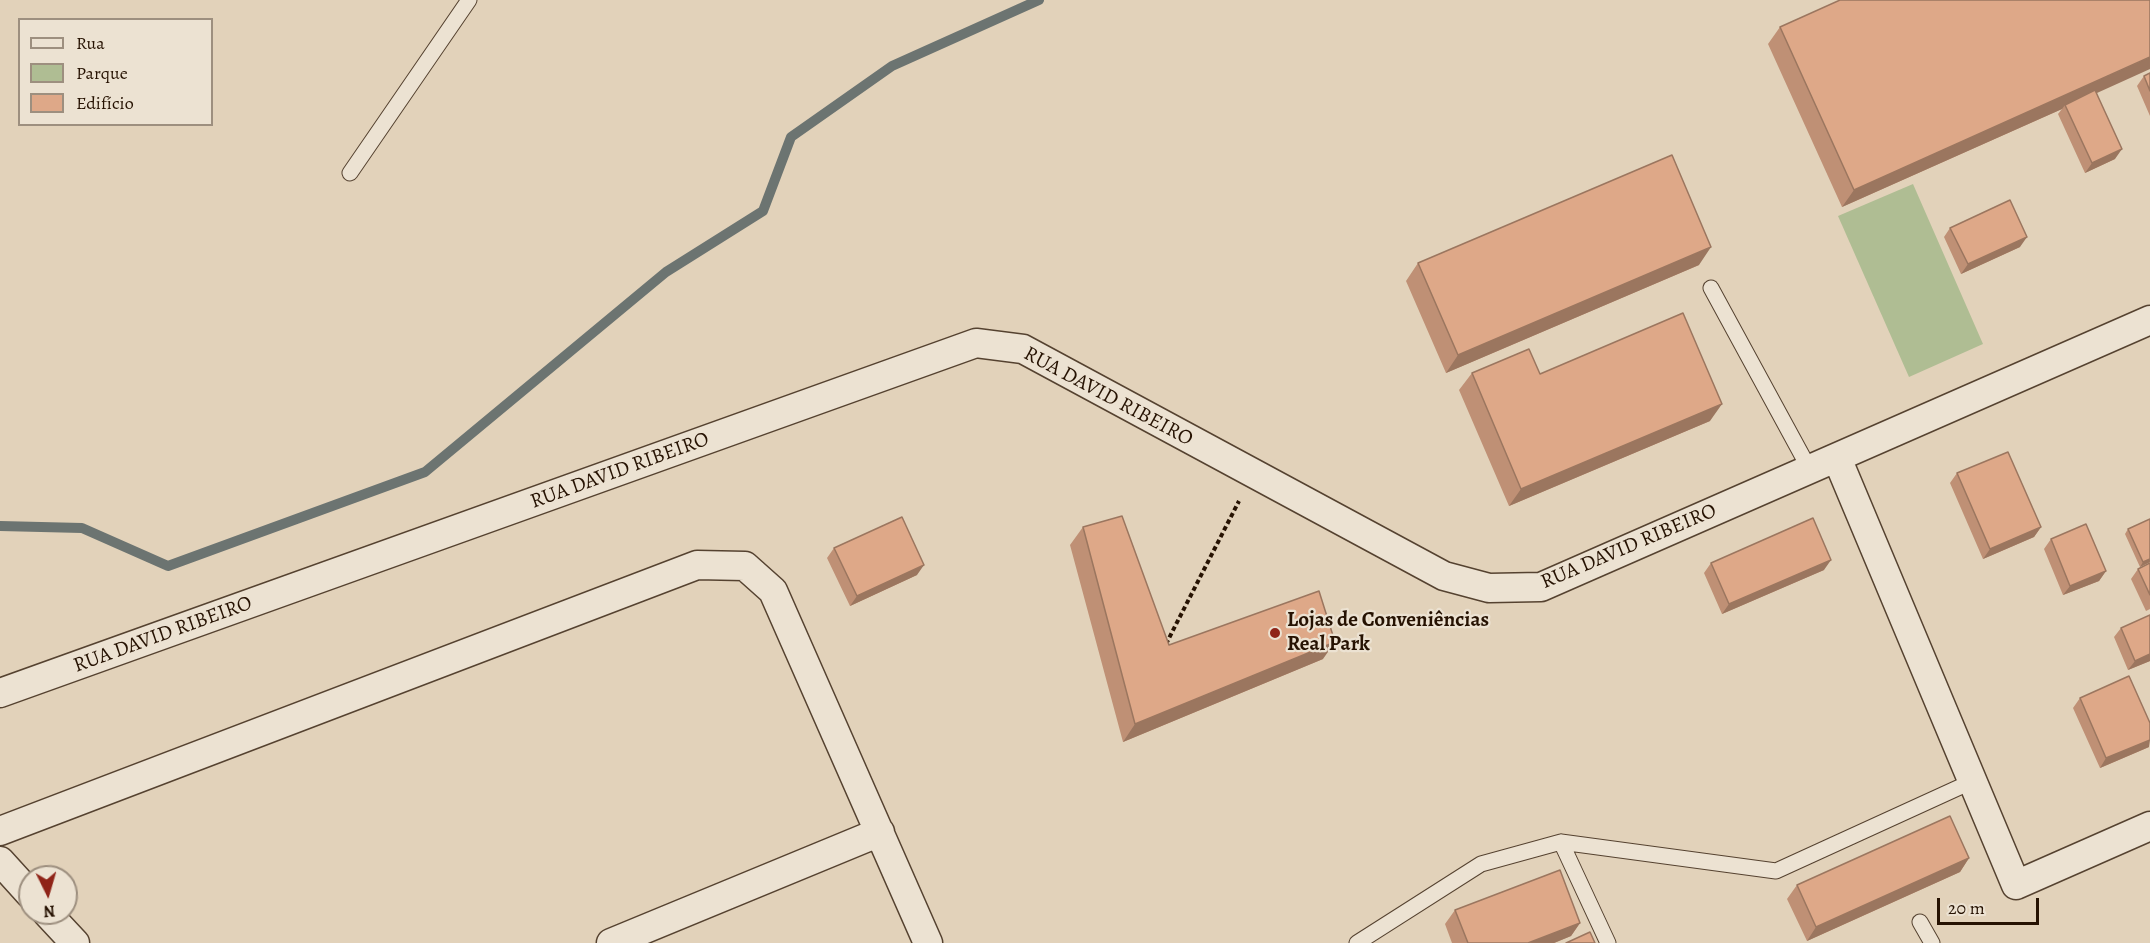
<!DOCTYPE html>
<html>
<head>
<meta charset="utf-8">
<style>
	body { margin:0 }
	#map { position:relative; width:2150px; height:943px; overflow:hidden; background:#e2d2ba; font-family:Alegreya,serif }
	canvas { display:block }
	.legend { position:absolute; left:18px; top:18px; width:195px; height:108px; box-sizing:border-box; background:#ece2d2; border:2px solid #9d8f7f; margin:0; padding:8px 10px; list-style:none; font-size:18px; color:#261202 }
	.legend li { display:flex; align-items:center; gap:12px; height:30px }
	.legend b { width:30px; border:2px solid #9d8f7f }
	.north { position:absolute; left:18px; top:865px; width:60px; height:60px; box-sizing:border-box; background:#ece2d2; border:2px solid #9d8f7f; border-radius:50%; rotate:175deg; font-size:16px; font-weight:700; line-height:24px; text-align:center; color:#261202 }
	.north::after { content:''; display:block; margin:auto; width:21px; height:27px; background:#8f2418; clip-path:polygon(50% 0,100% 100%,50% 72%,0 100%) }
	.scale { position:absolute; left:1937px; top:898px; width:102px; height:27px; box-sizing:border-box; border:3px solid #261202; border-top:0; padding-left:8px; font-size:18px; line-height:21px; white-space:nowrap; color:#261202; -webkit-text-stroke:4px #ece2d2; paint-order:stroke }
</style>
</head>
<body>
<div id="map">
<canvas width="2150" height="943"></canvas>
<ul class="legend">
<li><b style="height:8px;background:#ece2d2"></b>Rua</li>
<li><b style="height:16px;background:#afbd93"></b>Parque</li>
<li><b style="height:16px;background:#dea888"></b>Edifício</li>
</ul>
<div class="north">N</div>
<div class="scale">20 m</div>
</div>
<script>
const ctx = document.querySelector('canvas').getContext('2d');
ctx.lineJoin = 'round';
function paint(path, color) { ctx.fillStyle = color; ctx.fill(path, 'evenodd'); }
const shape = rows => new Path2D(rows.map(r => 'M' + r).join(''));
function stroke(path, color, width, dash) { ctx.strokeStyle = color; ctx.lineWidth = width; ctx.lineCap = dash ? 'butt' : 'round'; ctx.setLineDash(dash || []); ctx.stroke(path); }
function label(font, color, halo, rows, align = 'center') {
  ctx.font = font + ' Alegreya,serif'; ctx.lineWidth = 4.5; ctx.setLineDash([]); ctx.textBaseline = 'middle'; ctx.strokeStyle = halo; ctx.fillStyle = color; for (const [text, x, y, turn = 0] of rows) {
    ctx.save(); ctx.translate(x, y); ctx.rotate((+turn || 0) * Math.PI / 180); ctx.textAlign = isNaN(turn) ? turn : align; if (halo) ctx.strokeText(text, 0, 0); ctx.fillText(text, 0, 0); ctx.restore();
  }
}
const green = shape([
	[1913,184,1983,344,1909,377,1838,216]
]);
const stream = shape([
	[0,526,82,528,168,566,425,472,666,272,763,211,791,137,892,66,1039,0]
]);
const path = shape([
	[1166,644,1239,501]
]);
const service = shape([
	[350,173,469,0],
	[1711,288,1810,470],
	[1561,842,1608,943],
	[1920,922,1932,943],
	[1357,943,1481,864,1561,842,1776,871,1973,781]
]);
const minor = shape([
	[1837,458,2016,885,2150,826],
	[0,693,976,343,1023,349,1444,576,1489,588,1541,587,2150,320],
	[0,831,697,565,745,566,773,591,928,943],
	[0,861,30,894],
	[47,913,75,943],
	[611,943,880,832]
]);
const wall = shape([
	[1780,27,2096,93,2115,159,2085,173,2058,114,2062,109,1842,207,1768,44],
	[2150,73,2150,116,2137,86,2144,76],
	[1950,228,2020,247,1961,274,1944,237],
	[1418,263,1699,265,1446,373,1406,281],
	[1472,373,1540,374,1710,421,1509,506,1459,390],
	[1957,473,2041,527,2034,537,1983,559,1950,483],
	[1083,527,1169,645,1323,659,1123,742,1070,545],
	[2128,529,2150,562,2140,567,2125,534],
	[2051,539,2106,571,2099,581,2063,595,2044,549],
	[834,548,917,575,850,606,827,558],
	[1711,563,1824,570,1722,614,1704,573],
	[2150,563,2150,609,2146,611,2131,579,2138,569],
	[2121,628,2150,661,2128,670,2114,637],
	[2080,698,2149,747,2100,768,2073,708],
	[1969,858,1960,872,1807,941,1787,899,1797,885],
	[1455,910,1580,923,1571,936,1554,943,1452,943,1445,924]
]);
const shadedWall = shape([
	[2150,57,2150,69,2066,107,2065,105,2062,109,1842,207,1854,190],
	[2122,149,2115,159,2085,173,2092,163],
	[2027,237,2020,247,1961,274,1968,264],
	[1711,247,1699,265,1446,373,1458,355],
	[1722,404,1710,421,1509,506,1521,489],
	[2041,527,2034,537,1983,559,1990,549],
	[2150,559,2150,562,2140,567,2143,562],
	[1831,560,1824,570,1722,614,1729,604],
	[924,565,917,575,850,606,857,596],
	[2106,571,2099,581,2063,595,2070,586],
	[1335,642,1323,659,1123,742,1135,724],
	[2150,654,2150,661,2128,670,2135,661],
	[2150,740,2149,747,2100,768,2106,758],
	[1969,858,1960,872,1807,941,1816,927],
	[1580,923,1571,936,1554,943,1528,943]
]);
const building = shape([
	[1840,0,2150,0,2150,57,1854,190,1780,27,1840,0],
	[2150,73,2150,91,2144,76,2150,73],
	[2095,90,2122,149,2092,163,2065,105,2095,90],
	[1672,155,1711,247,1458,355,1418,263,1672,155],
	[2010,200,2027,237,1968,264,1950,228,2010,200],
	[1683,313,1722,404,1521,489,1472,373,1529,349,1540,374,1683,313],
	[2008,452,2041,527,1990,549,1957,473,2008,452],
	[1122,516,1169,645,1319,591,1335,642,1135,724,1083,527,1122,516],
	[902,517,924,565,857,596,834,548,902,517],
	[1813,518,1831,560,1729,604,1711,563,1813,518],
	[2150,519,2150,559,2143,562,2128,529,2150,519],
	[2086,524,2106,571,2070,586,2051,539,2086,524],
	[2150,563,2150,595,2138,569,2150,563],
	[2150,615,2150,654,2135,661,2121,628,2150,615],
	[2129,676,2150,723,2150,740,2106,758,2080,698,2129,676],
	[1950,816,1969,858,1816,927,1797,885,1950,816],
	[1560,870,1580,923,1528,943,1468,943,1455,910,1560,870],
	[1590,932,1595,943,1566,943,1590,932]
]);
const markers = [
	[1275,633,6,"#8f2418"]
];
const streetNames = [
	["RUA DAVID RIBEIRO",1108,397,28],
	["RUA DAVID RIBEIRO",620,471,-20],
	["RUA DAVID RIBEIRO",1629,547,-23],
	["RUA DAVID RIBEIRO",163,635,-20]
];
const poiNames = [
	["Lojas de Conveniências",1287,621],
	["Real Park",1287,645]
];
paint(green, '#afbd93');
stroke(stream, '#6c7471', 10);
stroke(service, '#554230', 17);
stroke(minor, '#554230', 31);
stroke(path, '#261202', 4, [4.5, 3]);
stroke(service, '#ece2d2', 15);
stroke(minor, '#ece2d2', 28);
paint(wall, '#bf9075');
paint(shadedWall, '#9b765f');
paint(building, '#dea888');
stroke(building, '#9b765f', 1.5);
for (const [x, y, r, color] of markers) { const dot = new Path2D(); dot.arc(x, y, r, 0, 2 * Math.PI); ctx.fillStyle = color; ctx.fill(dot); stroke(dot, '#ece2d2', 2); }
label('21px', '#261202', '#ece2d2', streetNames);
label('bold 21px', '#261202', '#ece2d2', poiNames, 'left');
</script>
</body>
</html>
